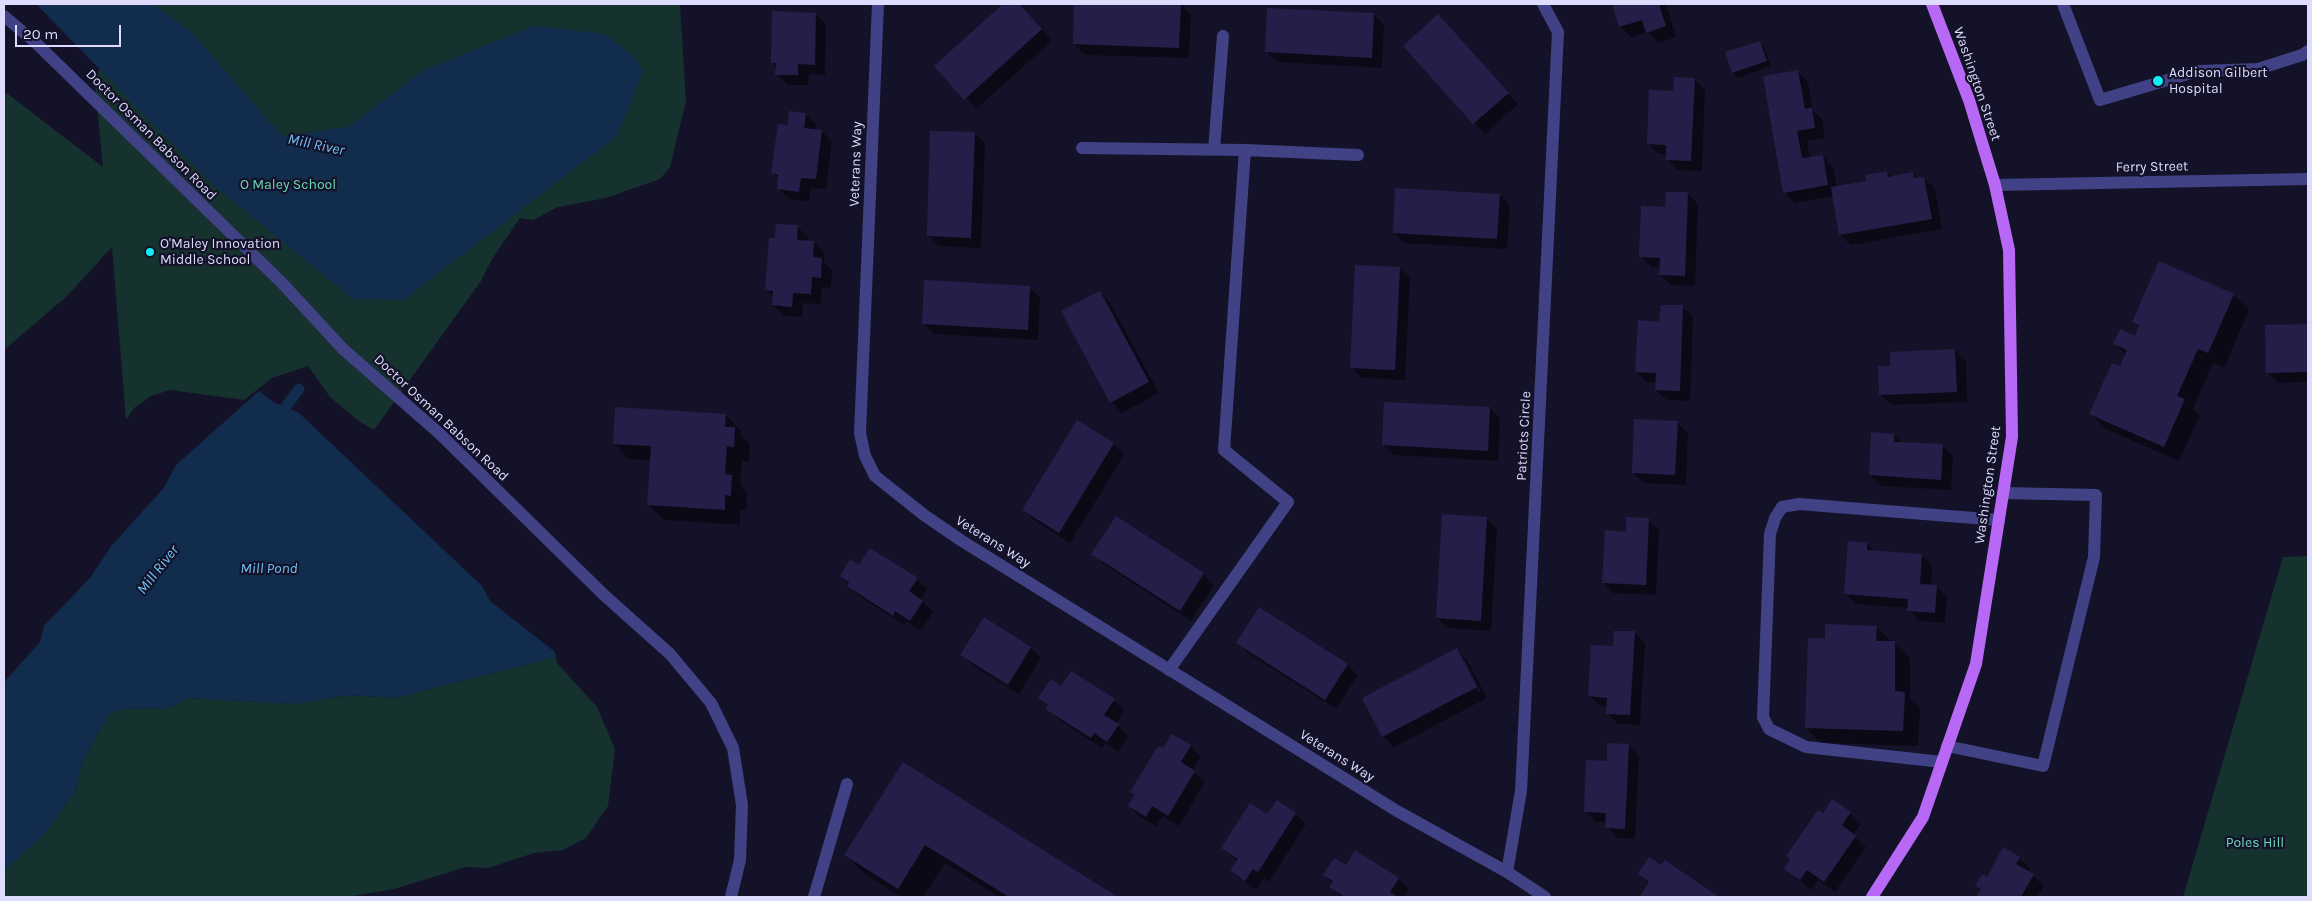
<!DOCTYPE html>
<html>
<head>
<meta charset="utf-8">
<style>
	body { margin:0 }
	#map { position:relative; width:2312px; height:901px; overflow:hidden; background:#141229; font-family:Karla,sans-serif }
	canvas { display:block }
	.frame { position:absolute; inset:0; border:5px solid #dddcfd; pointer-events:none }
	.scale { position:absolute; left:15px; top:25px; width:106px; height:22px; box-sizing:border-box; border:2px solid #dddcfd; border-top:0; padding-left:6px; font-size:15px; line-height:18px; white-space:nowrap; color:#dddcfd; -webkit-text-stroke:4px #141229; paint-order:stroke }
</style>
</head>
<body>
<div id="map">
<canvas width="2312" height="901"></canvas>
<div class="frame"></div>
<div class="scale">20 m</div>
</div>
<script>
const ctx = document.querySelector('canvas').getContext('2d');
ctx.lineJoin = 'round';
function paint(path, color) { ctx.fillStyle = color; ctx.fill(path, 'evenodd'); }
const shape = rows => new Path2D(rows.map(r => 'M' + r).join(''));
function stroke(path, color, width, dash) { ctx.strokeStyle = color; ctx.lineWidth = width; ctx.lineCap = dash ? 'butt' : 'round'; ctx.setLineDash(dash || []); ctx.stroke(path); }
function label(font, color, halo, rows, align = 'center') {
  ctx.font = font + ' Karla,sans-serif'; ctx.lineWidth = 4.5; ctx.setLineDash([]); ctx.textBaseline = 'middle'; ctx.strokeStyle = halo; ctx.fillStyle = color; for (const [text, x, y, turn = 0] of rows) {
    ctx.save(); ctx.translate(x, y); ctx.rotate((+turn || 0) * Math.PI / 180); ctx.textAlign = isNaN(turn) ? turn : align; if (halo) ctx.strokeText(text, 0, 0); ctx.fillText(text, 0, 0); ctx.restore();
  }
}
const green = shape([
	[116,4,680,4,686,101,670,167,660,179,606,198,558,207,533,220,520,218,492,259,481,281,374,430,360,422,330,397,308,366,272,378,244,400,170,390,151,396,134,408,126,420,112,247,67,296,4,350,4,91,103,167,95,85],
	[2308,556,2308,897,2183,897,2283,557],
	[556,657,557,663,597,707,615,749,608,806,586,838,563,850,534,853,488,868,466,867,394,889,348,897,4,897,4,871,46,832,76,789,82,763,107,717,120,709,169,708,188,698,295,704,349,695,395,698]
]);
const water = shape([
	[36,4,153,4,191,32,282,136,349,127,422,71,534,26,604,34,636,58,643,72,617,136,403,300,353,299,213,185],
	[259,391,273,402,299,413,482,586,490,601,555,652,556,657,395,698,349,695,295,704,188,698,169,708,120,709,107,717,82,763,76,789,46,832,4,871,4,682,40,642,44,626,90,578,112,545,163,489,176,465]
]);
const shadow = shape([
	[1005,4,1019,4,1052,41,976,109,935,66],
	[1076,4,1180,4,1191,14,1189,58,1085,55,1074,44],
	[1613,4,1666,4,1676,37,1658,43,1648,32,1631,37,1620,27],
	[816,14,826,25,825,75,809,74,808,85,787,85,777,74,777,68,772,62],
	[1374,15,1384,25,1382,68,1277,62,1266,52],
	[1449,27,1518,104,1485,134,1405,46],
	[1759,42,1764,47,1771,66,1738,78,1733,72],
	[1797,71,1808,82,1813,111,1822,119,1825,138,1807,141,1810,158,1823,156,1833,167,1837,188,1868,182,1887,172,1892,177,1913,173,1919,179,1924,178,1935,189,1942,229,1851,245,1840,235,1833,196,1795,203,1784,192],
	[1694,79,1705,90,1702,171,1677,170,1667,159,1667,154,1659,154,1648,143,1675,92],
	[805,114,816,124,815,130,822,131,832,142,826,189,811,188,809,202,789,199,778,188,779,179,773,173,789,126],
	[975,133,985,144,981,248,939,246,928,235],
	[1688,194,1698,204,1695,286,1671,285,1660,275,1661,267,1651,267,1641,256,1666,208],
	[1500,195,1510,206,1507,249,1404,243,1394,233],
	[797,227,808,237,808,242,814,242,824,253,824,262,832,270,831,288,822,287,821,304,803,303,802,317,784,316,773,305,774,297,766,290,776,240],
	[2160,262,2234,295,2249,310,2224,368,2213,363,2193,409,2200,415,2179,461,2106,429,2091,414,2126,355,2115,344,2135,337,2140,327,2134,322],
	[1399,268,1410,279,1405,380,1362,378,1351,367],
	[1029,288,1040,298,1038,340,934,334,923,324],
	[1100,292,1110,303,1159,393,1122,413,1111,402,1063,312],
	[1682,306,1693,317,1690,401,1667,400,1656,390,1657,383,1647,382,1636,372,1661,324],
	[2266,326,2308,326,2308,382,2278,383,2267,372],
	[1955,350,1966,361,1967,402,1891,405,1880,394,1892,367],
	[1490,408,1500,419,1498,461,1394,455,1383,444],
	[726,415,741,431,741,435,750,444,749,462,742,461,740,485,747,491,746,510,740,510,740,525,664,520,648,505,651,460,629,459,614,443],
	[1078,422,1114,444,1124,455,1070,543,1034,520,1023,510],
	[1677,423,1688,433,1686,485,1644,483,1633,473],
	[1894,435,1902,443,1943,446,1953,456,1951,490,1881,486,1870,475],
	[1486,518,1497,528,1491,631,1448,628,1437,618],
	[1648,520,1659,530,1656,595,1613,593,1603,583,1627,533],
	[1867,544,1875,552,1922,555,1932,566,1931,586,1936,586,1947,597,1945,623,1919,621,1908,608,1856,604,1846,594],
	[1093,553,1203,574,1214,585,1191,621,1104,564],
	[860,567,917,579,927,589,921,600,933,612,921,631,906,621,904,625,859,596,848,586,849,584,841,576],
	[984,618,1031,648,1041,658,1019,694,972,665,962,654],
	[1876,627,1910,658,1910,699,1920,709,1918,746,1821,743,1806,728,1826,640],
	[1634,632,1645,643,1640,725,1618,724,1608,714,1608,707,1600,706,1589,696,1614,648],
	[1238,643,1347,665,1358,675,1336,709,1248,653],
	[1457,650,1467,660,1487,698,1394,747,1383,736],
	[1462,660,1465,660,1481,692,1479,693],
	[1061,688,1114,700,1124,711,1116,724,1129,736,1118,752,1105,743,1102,748,1058,719,1047,708,1048,707,1040,698],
	[1628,745,1639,756,1635,839,1617,838,1607,827,1607,822,1596,822,1586,812,1608,762],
	[1190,746,1201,757,1192,770,1205,782,1179,826,1163,816,1156,826,1140,817,1129,806,1136,795,1132,791,1163,750],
	[903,763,1116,897,999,897,945,863,923,897,901,897,865,874,845,855],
	[1850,813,1861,824,1853,835,1866,847,1835,892,1818,880,1811,890,1785,869,1823,815],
	[1296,814,1306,824,1269,882,1264,878,1256,890,1232,870,1238,861,1222,848,1268,816],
	[1356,852,1399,879,1409,890,1404,897,1341,897,1331,887,1333,884,1324,875,1346,867],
	[2019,858,2030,869,2028,872,2044,886,2037,897,1978,897,1982,891,1977,886],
	[1665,861,1717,897,1643,897,1641,896,1649,884,1639,874,1661,867]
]);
const stream = shape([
	[276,420,299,389]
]);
const building = shape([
	[1003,4,1019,4,1042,29,964,100,934,66],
	[1074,4,1181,4,1179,48,1073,44],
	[1612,4,1659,4,1666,26,1646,33,1642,20,1619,27],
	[1267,8,1374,13,1372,58,1265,52],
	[772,11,816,13,815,65,798,64,798,75,775,75,776,63,771,63],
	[1438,14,1509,93,1473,124,1403,46],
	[1760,41,1767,61,1732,73,1725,52],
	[1798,70,1805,109,1812,107,1815,128,1797,131,1802,158,1823,155,1828,185,1783,193,1763,76],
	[1674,77,1695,78,1691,161,1666,160,1666,145,1647,144,1649,90,1673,91],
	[789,111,806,113,804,128,822,130,816,179,801,178,799,192,777,189,778,175,771,173,778,124,788,125],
	[930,131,975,132,971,238,927,236],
	[1887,171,1888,177,1913,172,1914,178,1924,177,1932,219,1839,235,1831,187,1866,181,1865,175],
	[1395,188,1500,194,1497,239,1393,233],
	[1666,192,1688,192,1685,276,1659,275,1660,258,1639,257,1641,206,1665,207],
	[776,224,798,225,797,240,814,241,813,257,822,258,821,278,812,277,811,294,793,293,792,307,772,305,773,291,765,290,769,238,775,238],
	[2159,261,2234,294,2208,353,2198,349,2177,396,2185,399,2164,447,2089,414,2112,363,2120,366,2127,350,2113,344,2120,329,2135,336,2139,325,2132,322],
	[1355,265,1400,267,1395,370,1350,368],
	[924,280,1030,286,1028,330,922,324],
	[1100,291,1149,382,1110,403,1061,311],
	[1661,305,1683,305,1680,391,1655,390,1656,373,1635,372,1638,320,1659,322],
	[2308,324,2308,372,2266,373,2265,325],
	[1955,349,1957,392,1879,395,1878,366,1890,366,1890,352],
	[1384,402,1490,407,1488,451,1382,445],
	[615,407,726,414,725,427,735,427,734,447,727,446,725,474,732,475,731,496,725,495,725,510,647,505,651,446,613,444],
	[1634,419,1678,421,1675,475,1632,473],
	[1077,420,1114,443,1059,533,1022,510],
	[1871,432,1894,434,1894,442,1943,444,1941,480,1869,475],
	[1442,514,1487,517,1481,621,1436,618],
	[1116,516,1204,573,1180,611,1091,554],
	[1626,517,1649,518,1646,585,1602,583,1605,530,1626,532],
	[1848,541,1867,543,1867,550,1922,554,1920,584,1937,585,1935,613,1907,611,1908,599,1844,594],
	[870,548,918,578,909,591,923,601,910,621,895,611,893,616,847,586,849,582,840,576,850,559,859,565],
	[1259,607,1348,664,1325,700,1236,643],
	[984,617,1031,647,1008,685,960,655],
	[1825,624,1877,626,1876,641,1895,641,1895,691,1905,692,1903,731,1805,728,1808,638,1825,638],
	[1614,631,1635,631,1630,715,1606,714,1607,698,1588,696,1591,645,1613,646],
	[1457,648,1477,687,1382,737,1362,698],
	[1071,671,1115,699,1104,715,1119,724,1107,742,1094,733,1091,738,1045,709,1048,705,1038,698,1051,679,1061,686],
	[1172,734,1191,745,1181,762,1195,771,1168,816,1152,806,1146,817,1128,806,1135,794,1130,792,1158,746,1163,748],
	[1607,743,1629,744,1625,829,1605,828,1606,813,1584,812,1586,760,1607,761],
	[903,762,1118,897,1009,897,925,845,898,889,844,855],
	[1832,799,1851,812,1842,825,1856,836,1824,882,1807,870,1800,880,1784,869,1790,859,1786,856,1818,810,1823,813],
	[1277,800,1296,813,1258,872,1253,869,1245,881,1230,870,1238,859,1221,848,1250,803,1267,814],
	[2003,847,2020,857,2016,864,2034,874,2021,897,1976,897,1981,889,1975,886,1982,874,1987,877],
	[1355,850,1399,878,1390,892,1398,897,1345,897,1329,887,1333,881,1323,875,1334,858,1346,865],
	[1649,857,1661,865,1665,860,1719,897,1642,897,1640,896,1649,882,1638,874]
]);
const minor = shape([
	[878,4,860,433,865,456,875,476,924,515,962,541,1397,811,1507,872,1545,897],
	[2063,4,2100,100,2198,71,2258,69,2302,55,2308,51],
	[4,16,36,43,282,283,343,349,440,434,604,595,670,654,711,703,733,748,742,805,740,860,731,897],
	[1082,148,1245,150,1224,450,1288,502,1169,670],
	[1214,150,1223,36],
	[1245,150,1358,155],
	[1995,185,2308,179],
	[1947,746,2043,766,2094,557,2096,495,2003,493],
	[1942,762,1806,747,1769,729,1763,717,1770,534,1775,518,1782,507,1799,504,1999,520],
	[1507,872,1521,791,1558,32,1543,4],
	[814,897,847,784]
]);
const major = shape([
	[1872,897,1923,817,1976,664,2012,437,2009,250,1995,185,1969,100,1932,4]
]);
const markers = [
	[2158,81,6,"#13ecf2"],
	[150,252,5,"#13ecf2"]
];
const poiNames = [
	["Addison Gilbert",2169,73],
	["Hospital",2169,89],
	["O'Maley Innovation",160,244],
	["Middle School",160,260]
];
const streetNames = [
	["Washington Street",1977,84,71],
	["Doctor Osman Babson Road",151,135,45],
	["Veterans Way",856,164,-88],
	["Ferry Street",2152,167,-1],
	["Doctor Osman Babson Road",441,418,43],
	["Patriots Circle",1524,436,-87],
	["Washington Street",1988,485,-82],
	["Veterans Way",993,542,32],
	["Veterans Way",1337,756,32]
];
const parkNames = [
	["O Maley School",288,185],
	["Poles Hill",2255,843]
];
const waterNames = [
	["Mill River",316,145,12],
	["Mill Pond",269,569],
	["Mill River",158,570,-52]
];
paint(green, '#15322f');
paint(water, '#122c4d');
paint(shadow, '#0007');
stroke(stream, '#122c4d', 11);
paint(building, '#241f49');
stroke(minor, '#404285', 12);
stroke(major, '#b769f6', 12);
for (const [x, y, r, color] of markers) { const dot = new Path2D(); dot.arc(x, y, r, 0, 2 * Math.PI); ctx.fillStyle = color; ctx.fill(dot); stroke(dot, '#141229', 2); }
label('14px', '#dddcfd', '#141229', poiNames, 'left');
label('14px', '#dddcfd', '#141229', streetNames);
label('14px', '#6bdab6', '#141229', parkNames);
label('italic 15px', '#70c2f7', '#141229', waterNames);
</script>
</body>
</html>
